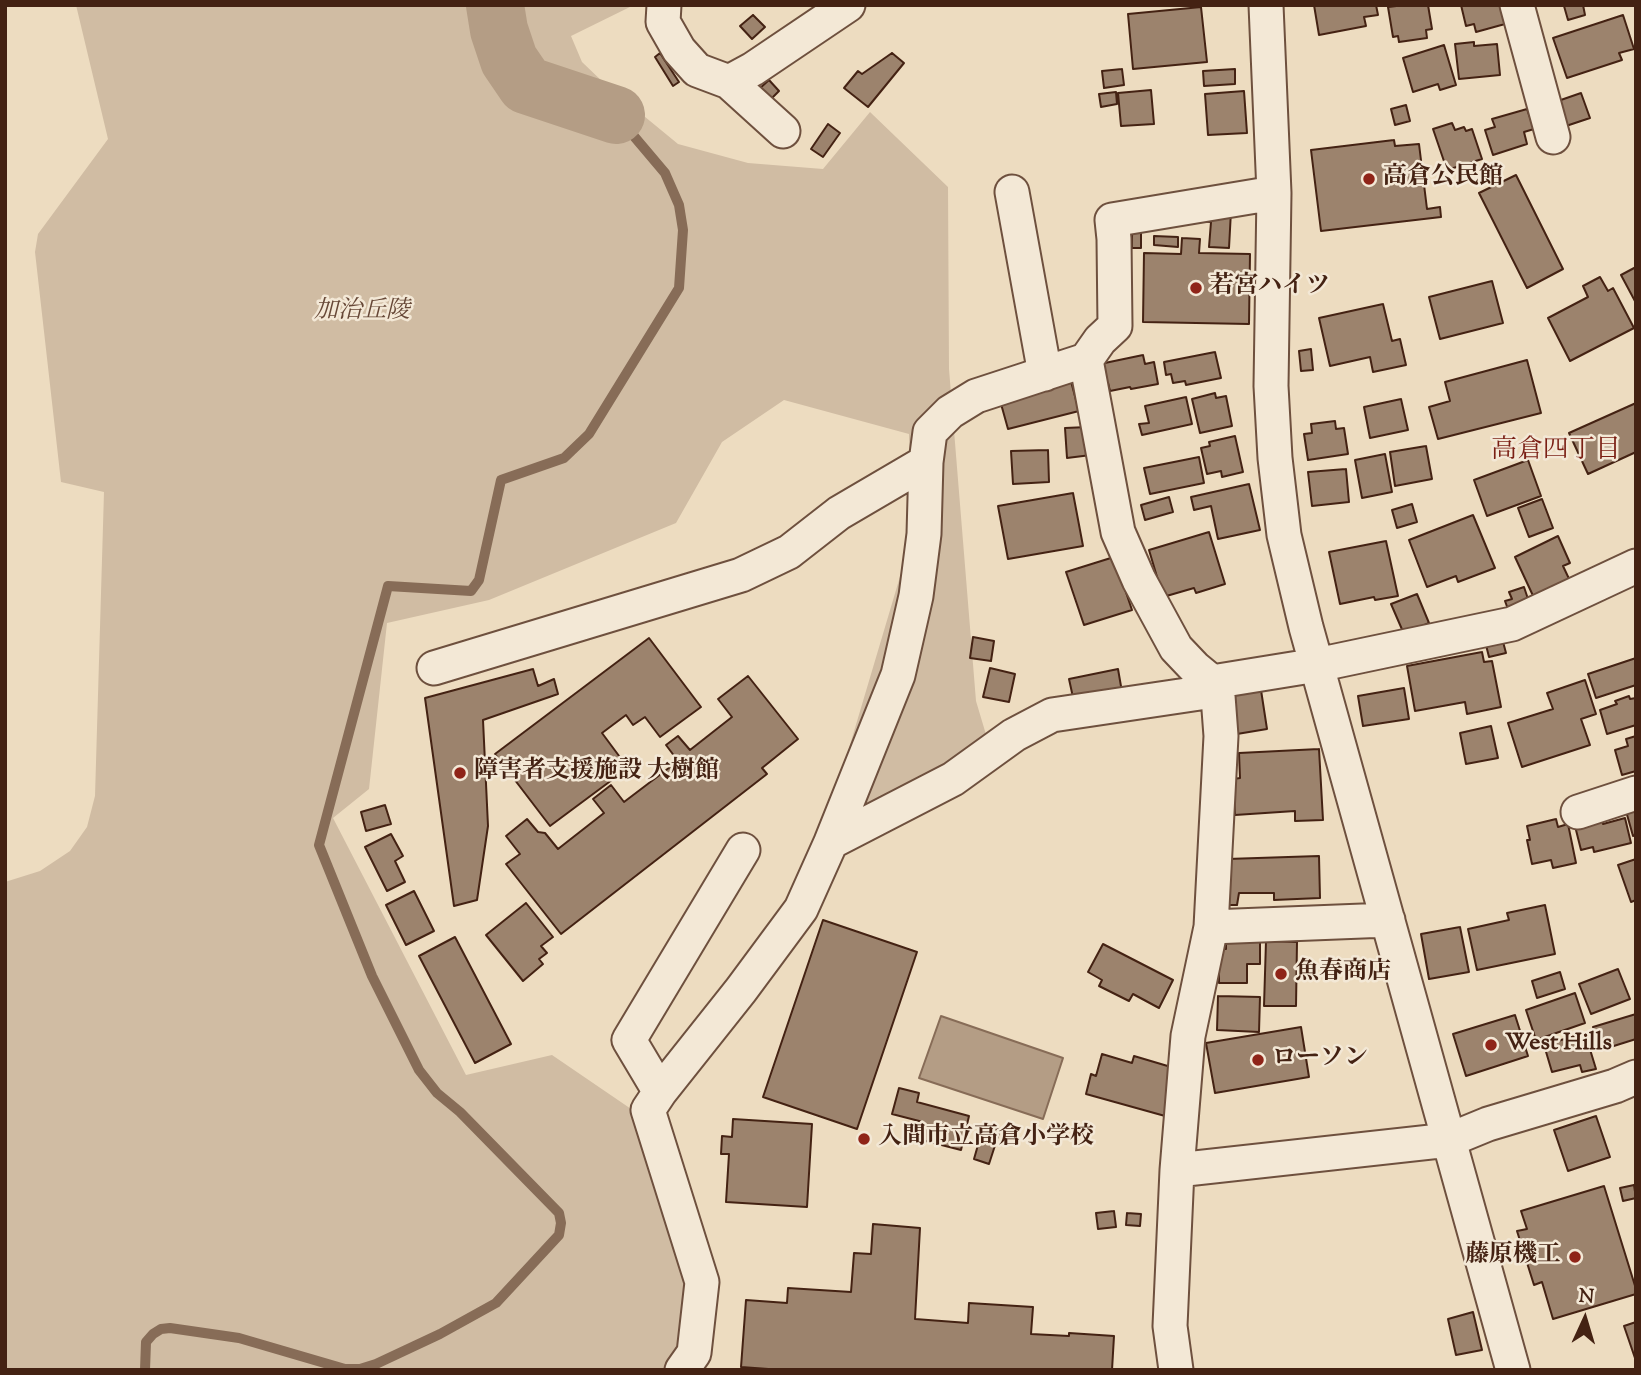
<!DOCTYPE html>
<html>
<head>
<meta charset="utf-8">
<style>
	body { margin:0 }
	#map { position:relative; width:1641px; height:1375px; overflow:hidden; background:#eddcc0; font-family:"Sorts Mill Goudy",serif }
	canvas { display:block }
	.frame { position:absolute; inset:0; border:7px solid #442213; pointer-events:none }
	.north { position:absolute; left:1550px; top:1284px; width:70px; height:70px; -webkit-text-stroke:5px #f3e8d6; paint-order:stroke; rotate:4deg; font-size:19px; font-weight:700; line-height:28px; text-align:center; color:#442213 }
	.north::after { content:''; display:block; margin:auto; width:24px; height:32px; background:#442213; clip-path:polygon(50% 0,100% 100%,50% 72%,0 100%) }
</style>
</head>
<body>
<div id="map">
<canvas width="1641" height="1375"></canvas>
<div class="frame"></div>
<div class="north">N</div>
</div>
<script>
const ctx = document.querySelector('canvas').getContext('2d');
ctx.lineJoin = 'round';
function paint(path, color) { ctx.fillStyle = color; ctx.fill(path, 'evenodd'); }
const shape = rows => new Path2D(rows.map(r => 'M' + r).join(''));
function stroke(path, color, width, dash) { ctx.strokeStyle = color; ctx.lineWidth = width; ctx.lineCap = dash ? 'butt' : 'round'; ctx.setLineDash(dash || []); ctx.stroke(path); }
function label(font, color, halo, rows, align = 'center') {
  ctx.font = font + ' "Sorts Mill Goudy","Noto Serif JP",serif'; ctx.lineWidth = 5; ctx.setLineDash([]); ctx.textBaseline = 'middle'; ctx.strokeStyle = halo; ctx.fillStyle = color; for (const [text, x, y, turn = 0] of rows) {
    ctx.save(); ctx.translate(x, y); ctx.rotate((+turn || 0) * Math.PI / 180); ctx.textAlign = isNaN(turn) ? turn : align; if (halo) ctx.strokeText(text, 0, 0); ctx.fillText(text, 0, 0); ctx.restore();
  }
}
const green = shape([
	[76,5,634,5,571,36,582,62,605,84,678,144,748,163,823,169,870,112,948,187,949,369,976,701,993,758,857,814,844,765,910,543,909,434,784,400,722,442,676,523,489,600,387,623,369,789,333,818,466,1075,552,1055,637,1113,693,1283,687,1351,672,1370,5,1370,5,882,40,871,70,851,87,827,95,796,104,492,61,482,35,252,38,234,108,139]
]);
const water = shape([
	[941,1016,1063,1058,1043,1119,919,1078,941,1016]
]);
const stream = shape([
	[145,1370,146,1342,153,1334,161,1329,170,1328,239,1338,345,1369,360,1369,376,1364,440,1334,496,1303,559,1235,561,1223,559,1213,460,1112,437,1093,419,1070,372,976,319,845,388,586,471,591,479,580,501,480,564,458,589,434,679,288,683,230,679,205,665,173,616,115]
]);
const river = shape([
	[495,5,499,30,509,60,526,85,616,115]
]);
const building = shape([
	[1314,5,1376,5,1378,15,1364,17,1366,26,1319,35,1314,5],
	[1405,5,1428,5,1432,29,1426,30,1427,38,1399,42,1398,36,1393,37,1388,7,1405,5],
	[1461,5,1500,5,1505,24,1476,32,1474,24,1466,26,1461,5],
	[1568,5,1583,5,1585,15,1568,20,1564,6,1568,5],
	[1201,7,1207,62,1133,69,1128,14,1201,7],
	[753,15,765,27,752,39,740,26,753,15],
	[1623,15,1634,49,1619,53,1622,60,1567,78,1553,38,1623,15],
	[1474,42,1474,46,1497,44,1500,75,1459,79,1455,44,1474,42],
	[1444,45,1456,85,1440,90,1438,84,1413,92,1403,58,1444,45],
	[660,53,679,82,673,86,655,57,660,53],
	[892,53,904,63,868,107,844,88,858,71,862,74,892,53],
	[1122,69,1124,85,1104,88,1102,71,1122,69],
	[1235,69,1235,84,1204,86,1203,71,1235,69],
	[769,80,779,91,770,100,759,89,769,80],
	[1151,90,1154,124,1121,126,1118,93,1151,90],
	[1244,91,1247,133,1208,135,1205,94,1244,91],
	[1116,92,1117,104,1101,107,1099,94,1116,92],
	[1581,93,1590,118,1563,127,1555,102,1581,93],
	[1406,105,1410,121,1395,125,1391,109,1406,105],
	[1527,109,1534,129,1524,132,1527,144,1493,155,1485,130,1495,127,1492,119,1527,109],
	[1452,123,1455,130,1464,127,1466,131,1472,129,1482,159,1447,170,1433,129,1452,123],
	[828,124,840,133,823,157,811,149,828,124],
	[1394,140,1395,146,1419,144,1427,209,1440,207,1441,217,1321,231,1311,150,1394,140],
	[1516,175,1563,269,1527,288,1479,193,1516,175],
	[1231,211,1229,248,1209,247,1211,222,1196,221,1231,211],
	[1132,233,1141,233,1141,248,1132,248,1132,233],
	[1154,236,1178,237,1178,247,1154,245,1154,236],
	[1182,238,1200,239,1199,253,1250,254,1249,324,1143,322,1144,253,1181,254,1182,238],
	[1636,267,1636,303,1621,275,1636,267],
	[1600,277,1608,291,1613,288,1634,328,1570,361,1548,318,1588,297,1583,286,1600,277],
	[1492,281,1503,323,1440,339,1429,297,1492,281],
	[1383,304,1392,341,1400,339,1406,365,1373,372,1370,357,1330,366,1319,318,1383,304],
	[1311,349,1313,370,1301,371,1299,351,1311,349],
	[1215,352,1221,378,1186,385,1185,381,1173,383,1171,374,1166,375,1164,362,1215,352],
	[1143,355,1145,364,1154,362,1158,384,1131,389,1130,387,1110,391,1108,383,1104,384,1100,364,1143,355],
	[1527,360,1541,413,1438,439,1429,407,1450,401,1445,382,1527,360],
	[1069,374,1079,411,1008,429,998,393,1069,374],
	[1215,393,1216,398,1226,396,1232,426,1200,433,1192,399,1215,393],
	[1186,397,1192,424,1142,435,1139,424,1149,423,1145,406,1186,397],
	[1401,399,1408,430,1370,438,1364,407,1401,399],
	[1636,403,1636,452,1588,474,1569,433,1636,403],
	[1335,421,1336,429,1344,428,1348,454,1308,460,1304,434,1312,433,1311,424,1335,421],
	[1088,427,1091,455,1067,458,1065,428,1088,427],
	[1235,436,1243,472,1222,477,1221,471,1207,474,1201,448,1210,446,1209,442,1235,436],
	[1426,446,1432,479,1395,486,1390,452,1426,446],
	[1048,450,1049,482,1013,484,1011,451,1048,450],
	[1385,454,1392,492,1362,498,1355,460,1385,454],
	[1199,457,1204,483,1150,494,1144,468,1199,457],
	[1528,460,1541,496,1487,516,1474,480,1528,460],
	[1346,469,1349,502,1312,506,1308,472,1346,469],
	[1249,484,1260,530,1218,539,1211,506,1194,510,1191,497,1249,484],
	[1073,493,1083,546,1008,559,998,506,1073,493],
	[1169,497,1173,512,1145,520,1141,505,1169,497],
	[1542,499,1553,528,1529,537,1518,508,1542,499],
	[1412,504,1417,522,1397,528,1392,510,1412,504],
	[1473,515,1495,568,1458,582,1456,576,1427,587,1409,540,1473,515],
	[1209,532,1225,584,1196,593,1194,588,1163,597,1149,550,1209,532],
	[1558,536,1570,563,1563,566,1571,583,1535,600,1515,557,1558,536],
	[1386,541,1398,596,1375,600,1374,597,1340,604,1329,552,1386,541],
	[1114,557,1132,610,1084,625,1066,572,1114,557],
	[1524,587,1530,605,1509,612,1505,601,1512,599,1509,592,1524,587],
	[1417,594,1429,623,1404,634,1391,604,1417,594],
	[973,637,994,641,991,661,970,658,973,637],
	[649,638,701,707,660,737,645,717,633,725,626,715,602,733,628,768,550,826,495,754,649,638],
	[1502,638,1506,653,1489,657,1485,641,1502,638],
	[1482,652,1484,662,1492,661,1501,707,1467,714,1465,702,1415,711,1407,666,1482,652],
	[1636,658,1636,685,1596,698,1588,674,1636,658],
	[990,668,1015,674,1009,702,983,697,990,668],
	[533,669,538,686,554,679,558,694,483,720,488,826,477,900,454,906,425,698,533,669],
	[1118,669,1122,692,1074,702,1069,679,1118,669],
	[748,676,798,739,762,768,767,774,561,934,506,864,520,854,506,836,527,819,538,832,545,833,558,849,604,813,593,799,611,785,624,802,678,761,666,745,678,736,690,750,732,717,718,699,748,676],
	[1585,680,1596,714,1581,719,1590,745,1522,767,1508,723,1553,709,1547,693,1585,680],
	[1404,688,1409,719,1363,726,1358,696,1404,688],
	[1261,690,1267,729,1237,734,1230,696,1261,690],
	[1629,696,1630,699,1636,698,1636,725,1607,734,1600,710,1617,704,1615,701,1629,696],
	[1491,726,1498,758,1466,764,1460,733,1491,726],
	[1636,736,1636,771,1622,775,1615,750,1628,746,1626,739,1636,736],
	[1319,749,1323,820,1295,821,1295,811,1235,815,1233,779,1240,778,1239,753,1319,749],
	[385,805,391,824,366,831,361,812,385,805],
	[1636,809,1636,835,1633,836,1626,811,1636,809],
	[1601,814,1603,824,1625,818,1631,843,1594,852,1593,847,1581,850,1574,822,1601,814],
	[1556,819,1558,827,1568,824,1576,863,1553,868,1551,860,1532,864,1527,840,1530,840,1527,826,1556,819],
	[391,834,403,856,395,861,405,882,387,891,365,847,391,834],
	[1319,856,1320,898,1274,900,1274,893,1239,893,1237,905,1222,905,1227,859,1319,856],
	[1636,859,1636,900,1631,902,1618,865,1636,859],
	[414,891,434,931,406,945,386,905,414,891],
	[526,903,553,937,541,946,547,953,539,959,543,964,523,981,486,935,526,903],
	[1545,905,1555,954,1477,970,1468,929,1509,920,1507,913,1545,905],
	[823,920,917,952,857,1129,763,1097,823,920],
	[1460,927,1469,972,1429,979,1421,934,1460,927],
	[455,937,511,1044,475,1063,419,956,455,937],
	[1260,940,1260,964,1247,964,1247,983,1219,983,1219,949,1226,949,1226,941,1260,940],
	[1266,941,1297,942,1296,1006,1264,1006,1266,941],
	[1103,944,1173,980,1159,1008,1133,994,1129,1001,1099,986,1102,980,1088,972,1103,944],
	[1618,969,1630,999,1591,1014,1579,984,1618,969],
	[1560,972,1565,989,1537,998,1532,981,1560,972],
	[1575,993,1585,1023,1536,1040,1526,1010,1575,993],
	[1218,996,1260,997,1259,1032,1217,1030,1218,996],
	[1636,1014,1636,1039,1601,1050,1593,1027,1636,1014],
	[1515,1015,1528,1056,1466,1076,1453,1034,1515,1015],
	[1301,1027,1309,1077,1215,1093,1206,1043,1301,1027],
	[1585,1033,1596,1069,1582,1072,1580,1065,1552,1072,1544,1045,1585,1033],
	[1102,1054,1132,1063,1134,1056,1171,1067,1176,1077,1165,1116,1086,1094,1091,1074,1096,1076,1102,1054],
	[899,1088,919,1093,917,1102,969,1116,961,1150,918,1139,923,1122,892,1114,899,1088],
	[1596,1116,1610,1157,1568,1171,1554,1130,1596,1116],
	[733,1119,812,1124,807,1207,726,1202,729,1154,721,1154,722,1136,732,1137,733,1119],
	[984,1124,1000,1130,989,1164,974,1159,984,1124],
	[1634,1185,1636,1198,1623,1201,1620,1188,1634,1185],
	[1604,1186,1636,1289,1636,1294,1553,1319,1542,1282,1534,1285,1517,1231,1527,1229,1521,1211,1604,1186],
	[1114,1211,1116,1227,1098,1229,1096,1213,1114,1211],
	[1127,1213,1141,1214,1140,1226,1126,1225,1127,1213],
	[873,1224,920,1228,915,1319,968,1323,969,1303,1033,1307,1031,1334,1069,1336,1069,1333,1114,1336,1112,1370,782,1370,741,1367,746,1300,787,1303,788,1288,851,1292,854,1253,871,1254,873,1224],
	[1473,1312,1482,1350,1456,1355,1448,1319,1473,1312],
	[1636,1322,1636,1361,1624,1326,1636,1322]
]);
const minor = shape([
	[664,5,663,22,679,50,697,70,729,82,753,69,848,5],
	[1266,5,1274,193,1271,386,1275,458,1284,535,1306,627,1513,1370],
	[1517,5,1553,137],
	[729,82,783,131],
	[1012,192,1045,374],
	[1086,360,1118,532,1139,580,1176,648,1195,668,1212,682,1218,696,1221,736,1211,927,1188,1036,1177,1170],
	[434,668,741,575,789,552,839,513,926,462],
	[1578,812,1636,793],
	[831,842,898,675,916,596,924,534,926,462,930,432,950,412,976,396,1086,360,1100,340,1115,326,1114,239,1112,220,1274,193],
	[1211,927,1388,920],
	[660,1092,629,1040,743,850],
	[682,1370,694,1353,702,1282,648,1110,660,1092,741,990,801,909,831,842,953,779,1014,735,1052,715,1200,693,1212,682,1317,665,1512,624,1636,566],
	[1176,1370,1170,1326,1177,1170,1449,1140,1488,1124,1615,1086,1636,1077]
]);
const markers = [
	[1369,179,7,"#8f2418"],
	[1196,288,7,"#8f2418"],
	[460,773,7,"#8f2418"],
	[1281,974,7,"#8f2418"],
	[1491,1045,7,"#8f2418"],
	[1258,1060,7,"#8f2418"],
	[864,1139,7,"#8f2418"],
	[1575,1257,7,"#8f2418"]
];
const poiNames = [
	["高倉公民館",1383,179],
	["若宮ハイツ",1210,288],
	["障害者支援施設 大樹館",474,773],
	["魚春商店",1295,974],
	["West Hills",1505,1045],
	["ローソン",1272,1060],
	["入間市立高倉小学校",878,1139],
	["藤原機工",1561,1257,"right"]
];
const parkNames = [
	["加治丘陵",362,313]
];
const neighbourhoodNames = [
	["高倉四丁目",1556,453]
];
paint(green, '#d0bca3');
paint(water, '#b49d85');
stroke(water, '#876c57', 2);
stroke(stream, '#876c57', 10);
stroke(river, '#b49d85', 58);
paint(building, '#9c836d');
stroke(building, '#442213', 2);
stroke(minor, '#6e503e', 37);
stroke(minor, '#f3e8d6', 33);
for (const [x, y, r, color] of markers) { const dot = new Path2D(); dot.arc(x, y, r, 0, 2 * Math.PI); ctx.fillStyle = color; ctx.fill(dot); stroke(dot, '#f3e8d6', 2.5); }
label('bold 24px', '#442213', '#f3e8d6', poiNames, 'left');
label('italic 24px', '#674837', '#f3e8d6', parkNames);
label('26px', '#7a1f14', '#f3e8d6', neighbourhoodNames);
</script>
</body>
</html>
